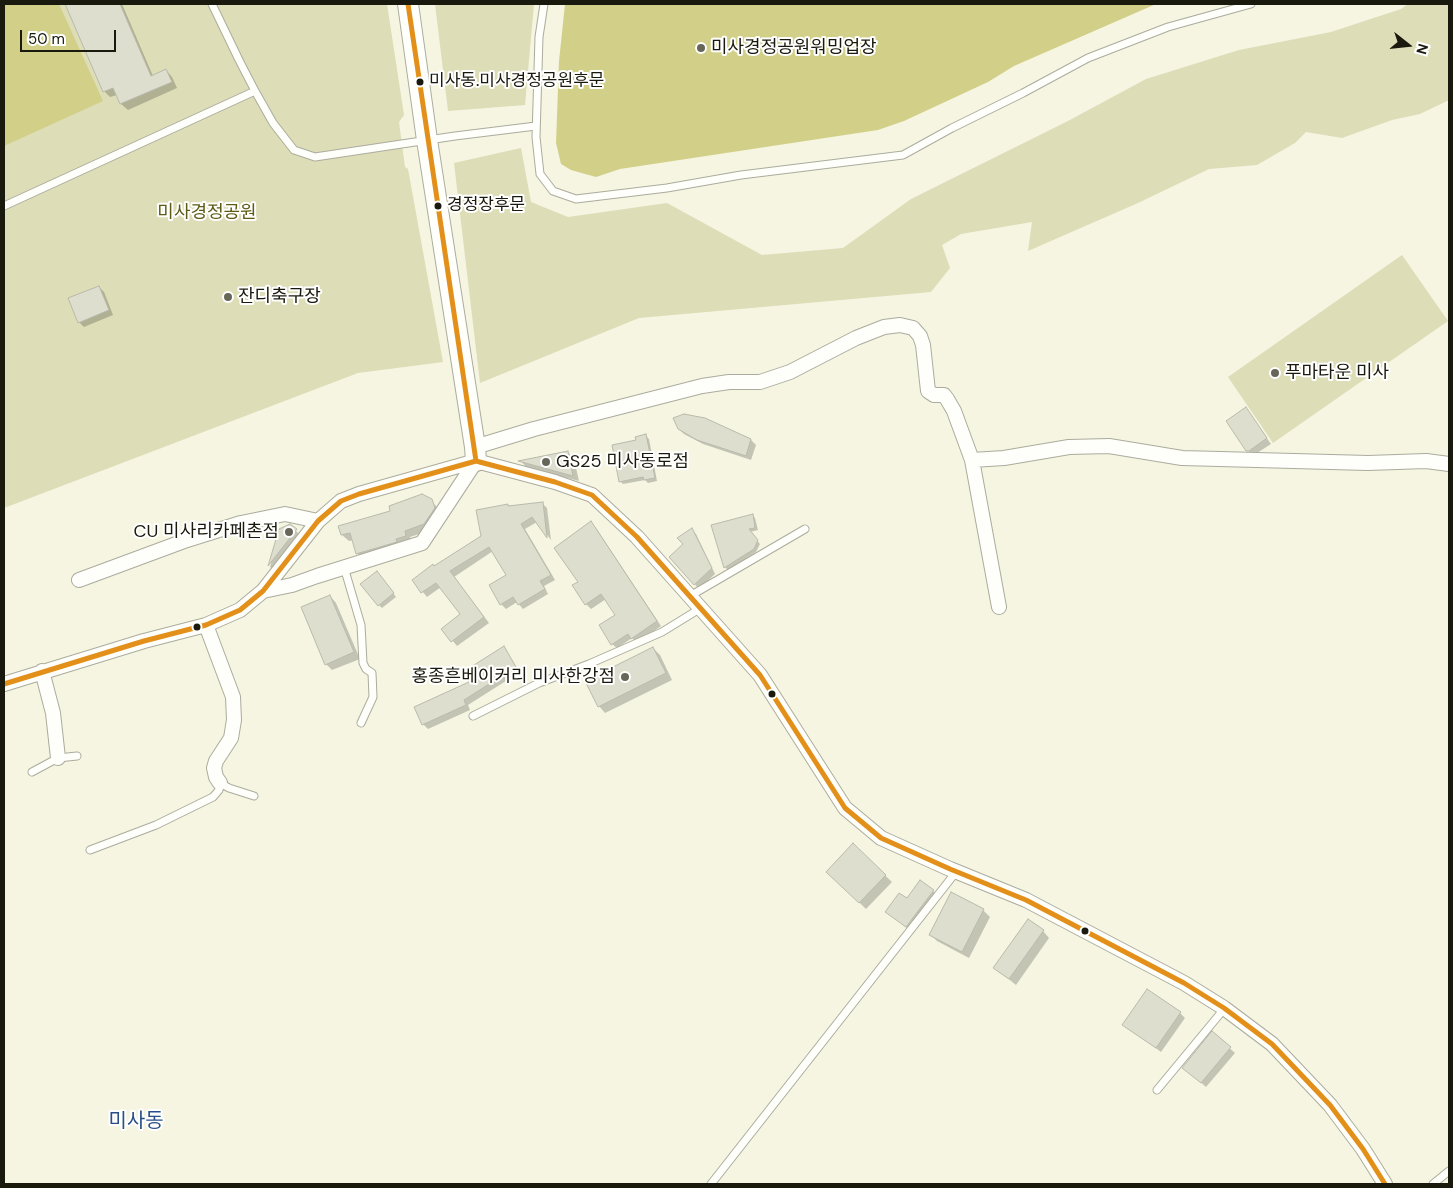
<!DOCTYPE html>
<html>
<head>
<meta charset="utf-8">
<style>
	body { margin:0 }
	#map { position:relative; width:1453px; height:1188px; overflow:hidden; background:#f5f5e2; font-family:"DM Sans",sans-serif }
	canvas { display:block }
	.frame { position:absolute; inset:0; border:5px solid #1a190d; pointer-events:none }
	.north { position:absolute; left:1383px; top:20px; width:50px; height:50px; -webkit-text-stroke:4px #fff; paint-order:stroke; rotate:106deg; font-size:14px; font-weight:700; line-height:20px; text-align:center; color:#1a190d }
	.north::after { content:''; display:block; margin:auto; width:18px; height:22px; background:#1a190d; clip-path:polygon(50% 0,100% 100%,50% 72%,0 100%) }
	.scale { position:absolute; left:20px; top:30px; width:96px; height:22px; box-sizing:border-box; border:2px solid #1a190d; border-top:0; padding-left:6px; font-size:15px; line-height:18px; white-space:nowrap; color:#1a190d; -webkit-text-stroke:4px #fff; paint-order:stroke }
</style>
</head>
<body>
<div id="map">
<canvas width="1453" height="1188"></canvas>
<div class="frame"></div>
<div class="north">N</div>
<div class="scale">50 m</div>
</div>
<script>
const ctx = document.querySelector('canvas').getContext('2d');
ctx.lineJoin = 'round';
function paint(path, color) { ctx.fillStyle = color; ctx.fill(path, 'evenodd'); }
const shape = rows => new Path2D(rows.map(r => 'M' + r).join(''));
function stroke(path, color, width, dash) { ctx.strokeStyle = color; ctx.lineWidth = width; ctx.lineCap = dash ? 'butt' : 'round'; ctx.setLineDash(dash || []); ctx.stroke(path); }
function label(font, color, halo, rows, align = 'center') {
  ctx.font = font + ' "DM Sans","Noto Sans KR",sans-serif'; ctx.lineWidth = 4; ctx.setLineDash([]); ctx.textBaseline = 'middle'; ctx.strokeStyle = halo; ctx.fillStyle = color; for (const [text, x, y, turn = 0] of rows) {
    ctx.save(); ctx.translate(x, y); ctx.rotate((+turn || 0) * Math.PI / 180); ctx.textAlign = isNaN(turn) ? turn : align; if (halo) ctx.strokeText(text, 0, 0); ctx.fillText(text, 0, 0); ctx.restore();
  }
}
const green = shape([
	[4,4,387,4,404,115,399,122,405,167,408,169,443,362,358,373,4,508],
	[435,4,534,4,525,105,448,111],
	[1408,4,1449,4,1449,100,1420,114,1392,120,1342,138,1306,132,1295,143,1257,165,1209,169,1138,203,1028,251,1032,222,961,234,942,245,950,268,931,292,639,318,480,383,454,163,521,148,531,202,568,217,667,203,762,255,843,248,911,199,1068,121,1146,79,1239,50,1331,32,1401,9],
	[1402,255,1448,321,1273,443,1228,377]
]);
const water = shape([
	[4,4,59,4,103,101,4,146],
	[565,4,1156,4,1014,66,988,82,904,121,878,130,620,169,596,177,571,170,561,164,556,143,559,61]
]);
const shadow = shape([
	[67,4,122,4,153,76,166,70,172,77,177,88,128,110,121,104,117,95,110,97,104,91],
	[99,287,104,292,113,315,84,327,79,322],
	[1250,414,1271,444,1254,455,1247,450],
	[679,429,751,440,756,445,751,460,703,444,684,434],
	[646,436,649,439,657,481,648,483,645,480,623,484,620,481,637,441],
	[568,452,574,459,579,481,526,467,521,461],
	[427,497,440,510,431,530,410,537,412,542,364,560,358,554,354,540,349,541,342,535,340,527,392,512],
	[542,503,547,508,551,540,537,522,525,529,555,580,544,586,548,594,523,609,517,602,506,609,501,604,507,576,493,551,454,577,489,623,457,646,443,629,462,615,441,587,427,597,413,580,482,537,507,505,509,507],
	[752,515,755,518,758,530,750,532,760,544,756,552,728,570,725,567,713,526],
	[591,523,596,528,661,626,637,643,632,638,617,648,612,644,617,615,606,599,591,609,586,604,580,582],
	[290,526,303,537,276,572,270,567,280,530],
	[691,530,696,534,715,574,699,589,671,557,685,544],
	[380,575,396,597,382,608,379,605],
	[330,596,336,603,360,659,332,670,326,664],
	[503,648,520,672,468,705,470,710,428,729,423,724,471,682],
	[653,648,660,655,672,680,605,713,599,706],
	[853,845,892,882,866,909,828,872],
	[933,891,939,897,913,933,887,912,907,900],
	[952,894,983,910,990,917,969,958,937,941,931,935],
	[1043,931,1049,938,1016,985,995,968],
	[1180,1013,1185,1018,1161,1052,1124,1025],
	[1213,1033,1235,1053,1206,1087,1189,1072]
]);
const building = shape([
	[65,4,120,4,151,76,166,69,172,82,120,104,113,88,103,92,65,4],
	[99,286,109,310,78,323,68,298,99,286],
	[1246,407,1267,438,1249,451,1246,451,1226,421,1246,407],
	[684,414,705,418,751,439,746,456,697,440,678,429,673,418,684,414],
	[646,434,655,478,644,480,643,477,619,482,612,445,636,440,635,437,646,434],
	[568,451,573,476,518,461,568,451],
	[422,494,432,499,435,508,424,524,405,531,406,536,396,539,397,542,356,554,350,533,341,535,338,526,390,511,389,506,422,494],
	[543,502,547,538,532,517,521,524,551,575,540,581,545,589,518,605,513,597,500,605,489,585,506,575,489,547,450,571,484,617,451,642,441,629,460,614,436,583,421,593,412,580,433,564,434,566,481,536,476,510,508,504,508,506,543,502],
	[753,514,755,528,749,529,758,540,754,549,724,568,711,525,753,514],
	[591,521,657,621,631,639,628,634,611,645,599,625,615,615,601,594,585,605,572,585,578,582,554,548,591,521],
	[290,524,297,529,268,566,279,529,290,524],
	[692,528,712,568,694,585,669,557,683,544,677,538,692,528],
	[377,571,394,593,378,606,360,584,377,571],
	[330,595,354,652,325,665,301,607,330,595],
	[504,646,516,667,464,700,466,705,422,725,414,707,469,682,463,672,504,646],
	[653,647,666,673,598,707,585,681,653,647],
	[853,843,886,875,859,903,826,872,853,843],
	[920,880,934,890,906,927,885,912,899,893,907,898,920,880],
	[951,892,984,909,962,952,929,935,951,892],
	[1028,919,1044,930,1009,979,993,968,1028,919],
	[1147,989,1181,1012,1156,1048,1122,1025,1147,989],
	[1212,1031,1231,1047,1201,1083,1182,1068,1212,1031]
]);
const lane = shape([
	[212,4,239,60,255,91,273,123,294,150,315,157,455,136,536,126],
	[544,4,539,37,536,137,540,174,553,191,576,199,667,188,741,175,903,155,952,128,1023,93,1088,58,1168,27,1251,4],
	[4,206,255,91],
	[344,567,361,625,363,663,366,669,372,673,373,697,361,723],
	[690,596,805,529],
	[473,716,539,683,589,664,662,632,701,608],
	[32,772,58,758,77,756],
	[90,850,156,825,213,797,219,790,220,783,229,788,254,796],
	[1157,1090,1224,1009],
	[711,1184,956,872],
	[1433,1184,1449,1171]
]);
const street = shape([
	[475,447,534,429,702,386,729,382,760,382,790,372,856,338,884,327,900,325,913,328,920,336,923,345,928,391,934,395,944,395,947,399,954,411,972,460,999,607],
	[972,460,1004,458,1069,447,1109,446,1182,458,1368,463,1426,461,1449,464],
	[79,580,187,540,241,523,285,514,318,521],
	[263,591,292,585,317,576,422,543,476,461],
	[206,625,233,697,234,720,231,738,216,761,214,768,216,777,220,783],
	[42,671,53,713,58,758],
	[4,684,144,641,206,625,240,610,263,591,318,521,341,501,359,494,476,461,555,482,592,495,637,537,760,675,845,808,881,838,950,869,1026,900,1184,983,1224,1008,1272,1044,1330,1105,1363,1149,1385,1184]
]);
const secondary = shape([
	[408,4,427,140,475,447,476,461]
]);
const bus1 = shape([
	[408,4,476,461],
	[4,684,144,641,206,625,240,610,263,591,318,521,341,501,359,494,476,461,555,482,592,495,637,537,760,675,845,808,881,838,950,869,1026,900,1184,983,1224,1008,1272,1044,1330,1105,1363,1149,1385,1184]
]);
const markers = [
	[701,48,5,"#676658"],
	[420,82,4.5,"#1a190d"],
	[438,206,4.5,"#1a190d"],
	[228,297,5,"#676658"],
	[1275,373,5,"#676658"],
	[546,462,5,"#676658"],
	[289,532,5,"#676658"],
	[197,627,4.5,"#1a190d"],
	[625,677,5,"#676658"],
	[772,694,4.5,"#1a190d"],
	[1085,931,4.5,"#1a190d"]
];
const busNames = [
	["미사동.미사경정공원후문",429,82],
	["경정장후문",447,206]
];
const poiNames = [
	["미사경정공원워밍업장",711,48],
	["잔디축구장",238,297],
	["푸마타운 미사",1285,373],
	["GS25 미사동로점",556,462],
	["CU 미사리카페촌점",279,532,"right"],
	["홍종흔베이커리 미사한강점",615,677,"right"]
];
const parkNames = [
	["미사경정공원",207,213]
];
const quarterNames = [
	["미사동",136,1122]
];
paint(green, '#ddddb7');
paint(water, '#d2d088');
paint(shadow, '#0003');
paint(building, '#dedecf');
stroke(building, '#babaac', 1);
stroke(lane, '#acac9d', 9);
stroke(street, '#acac9d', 16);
stroke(secondary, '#acac9d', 22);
stroke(lane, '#fefefb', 7);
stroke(street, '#fefefb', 14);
stroke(secondary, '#fefefb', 20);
stroke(bus1, '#e3901a', 5);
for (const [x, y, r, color] of markers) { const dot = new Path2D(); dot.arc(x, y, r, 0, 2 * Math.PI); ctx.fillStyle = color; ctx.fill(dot); stroke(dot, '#fff', 2); }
label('17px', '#1a190d', '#fff', busNames, 'left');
label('18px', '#1a190d', '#fff', poiNames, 'left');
label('18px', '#5d5b15', '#fff', parkNames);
label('20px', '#295086', '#fff', quarterNames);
</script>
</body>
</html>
